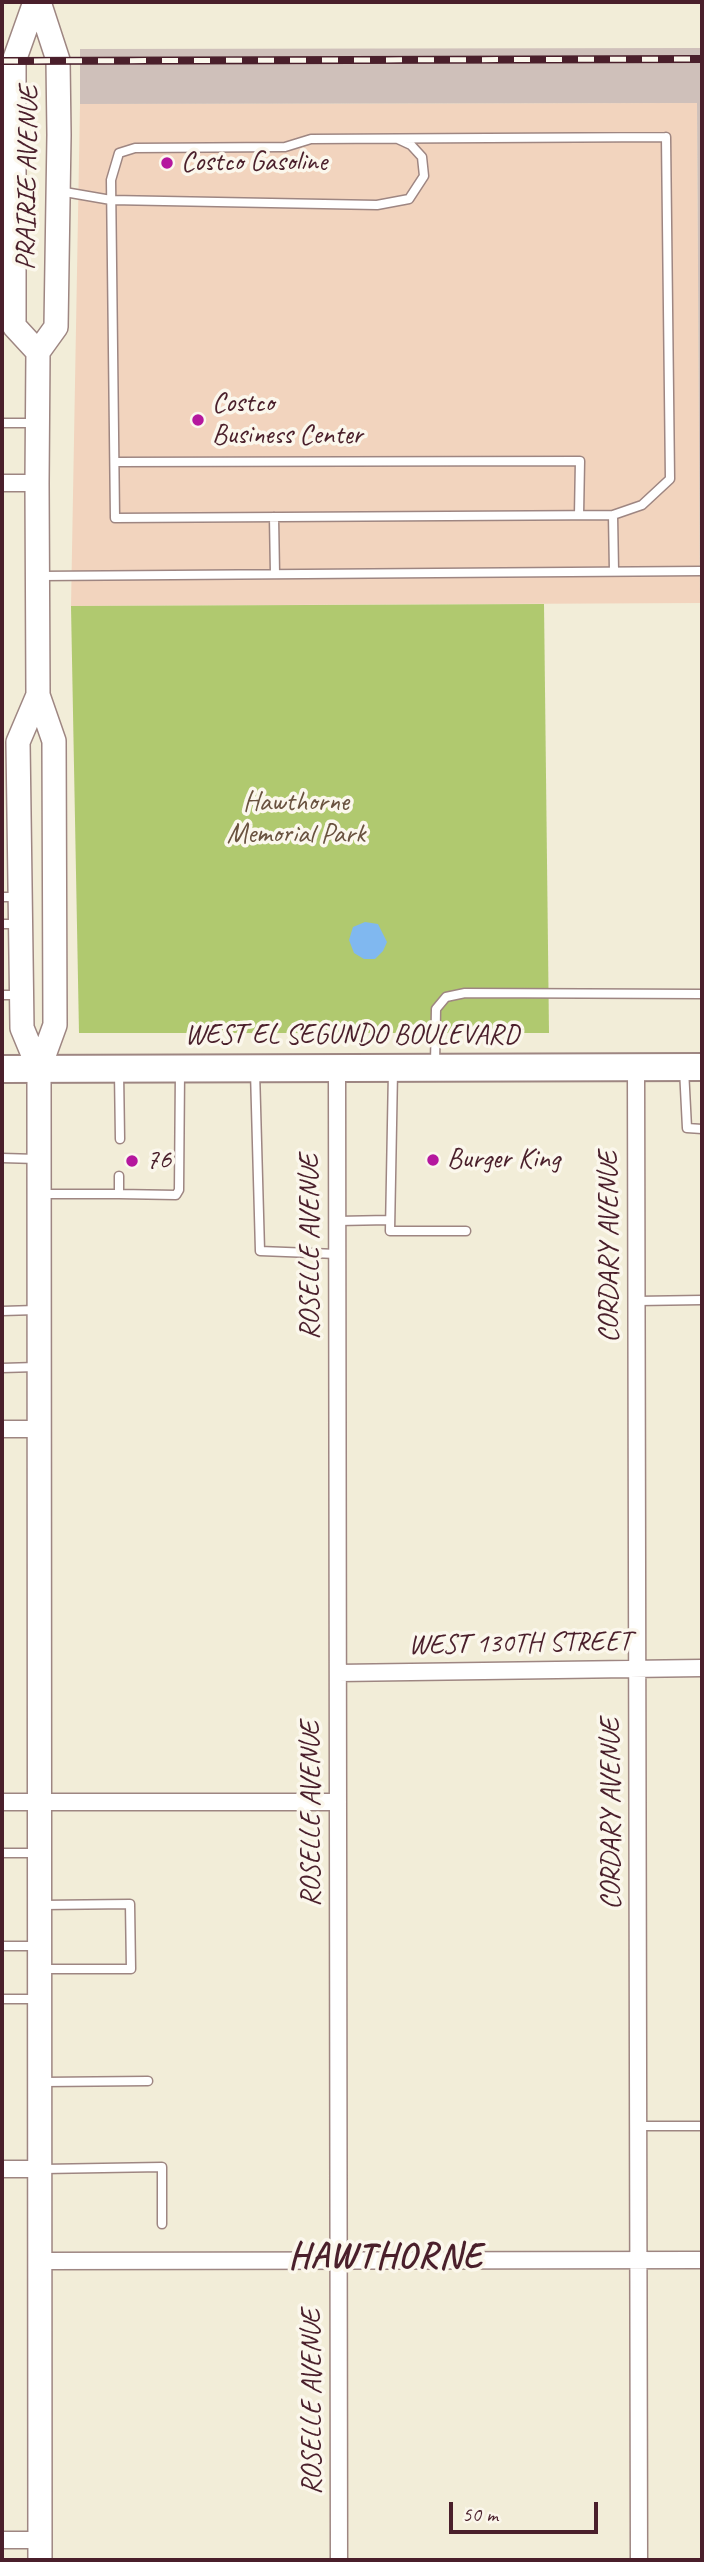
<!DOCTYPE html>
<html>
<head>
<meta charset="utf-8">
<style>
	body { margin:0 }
	#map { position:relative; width:704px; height:2562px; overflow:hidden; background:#f2edd8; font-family:Caveat,sans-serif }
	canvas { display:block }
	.frame { position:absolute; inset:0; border:4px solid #4a1f2b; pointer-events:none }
	.scale { position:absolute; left:449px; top:2502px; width:149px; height:32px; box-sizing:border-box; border:4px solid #4a1f2b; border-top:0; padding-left:9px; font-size:21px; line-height:24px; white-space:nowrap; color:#4a1f2b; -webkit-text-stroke:5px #fbf7ec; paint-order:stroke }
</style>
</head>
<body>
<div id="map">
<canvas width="704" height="2562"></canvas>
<div class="frame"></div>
<div class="scale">50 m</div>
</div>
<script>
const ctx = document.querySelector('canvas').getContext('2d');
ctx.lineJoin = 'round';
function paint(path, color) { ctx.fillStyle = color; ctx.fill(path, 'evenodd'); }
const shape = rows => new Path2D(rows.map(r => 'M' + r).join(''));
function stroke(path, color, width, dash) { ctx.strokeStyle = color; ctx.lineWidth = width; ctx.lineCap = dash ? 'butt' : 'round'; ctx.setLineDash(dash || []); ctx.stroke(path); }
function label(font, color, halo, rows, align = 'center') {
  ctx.font = font + ' Caveat,sans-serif'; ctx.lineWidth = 7; ctx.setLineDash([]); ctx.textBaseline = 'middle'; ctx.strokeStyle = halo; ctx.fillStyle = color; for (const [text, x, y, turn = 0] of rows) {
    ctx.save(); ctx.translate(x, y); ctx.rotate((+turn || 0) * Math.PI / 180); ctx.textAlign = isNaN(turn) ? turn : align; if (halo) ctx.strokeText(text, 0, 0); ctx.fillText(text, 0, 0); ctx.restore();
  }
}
const built = shape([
	[697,103,700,603,71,606,80,104]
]);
const industrial = shape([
	[702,48,702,603,700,603,697,103,80,104,80,49]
]);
const green = shape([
	[544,604,549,1033,79,1033,71,606]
]);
const water = shape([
	[365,922,378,924,387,942,383,951,375,959,364,959,354,953,349,940,353,927]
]);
const service = shape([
	[666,137,670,479,642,505,613,515,115,518,111,180,119,153,135,148,285,147,311,139,666,137],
	[59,191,111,200,377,205,409,199,424,176,422,157,411,145,398,139],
	[2,423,34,423],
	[115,462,580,461,579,515],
	[613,515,614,571],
	[274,517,275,574],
	[40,576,702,571],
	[2,897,20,897],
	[2,924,20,924],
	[2,995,20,995],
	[435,1064,436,1009,446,997,465,993,702,994],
	[684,1069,687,1128,702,1129],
	[255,1071,260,1251,337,1254],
	[393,1071,390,1231,466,1231],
	[119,1072,120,1139],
	[2,1158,37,1159],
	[42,1194,119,1194,119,1176],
	[119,1194,176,1195,179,1190,180,1071],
	[337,1221,389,1220],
	[637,1301,702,1300],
	[2,1311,36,1310],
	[2,1368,36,1367],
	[2,1853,37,1853],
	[42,1905,130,1904,131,1969,43,1969],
	[2,1946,36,1946],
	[2,1999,37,1999],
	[43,2082,148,2081],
	[639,2126,702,2126],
	[43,2169,162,2167,162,2224]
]);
const minor = shape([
	[2,483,37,483],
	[636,1067,639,2560],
	[337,1068,339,2560],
	[2,1429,39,1429],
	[338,1673,702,1668],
	[2,1802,338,1802],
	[2,2169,40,2169],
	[40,2261,702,2260],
	[2,2540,40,2540]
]);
const secondary = shape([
	[35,2,14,61,14,326,38,352],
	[39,2,58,60,59,135,56,327,38,352,37,483,38,695,54,741,55,1025,39,1069,40,2560],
	[38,695,18,742,22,1028,39,1069]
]);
const primary = shape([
	[2,1069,702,1067]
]);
const rail = shape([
	[2,61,702,59]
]);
const markers = [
	[167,163,7,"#b5179e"],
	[198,420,7,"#b5179e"],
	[433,1160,7,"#b5179e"],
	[132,1161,7,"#b5179e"]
];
const poiNames = [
	["Costco Gasoline",181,163],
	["Costco",212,404],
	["Business Center",212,436],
	["Burger King",447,1160],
	["76",146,1161]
];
const streetNames = [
	["PRAIRIE AVENUE",28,178,-89],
	["WEST EL SEGUNDO BOULEVARD",352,1036],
	["ROSELLE AVENUE",311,1247,-90],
	["CORDARY AVENUE",610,1247,-90],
	["WEST 130TH STREET",520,1644,-1],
	["ROSELLE AVENUE",312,1814,-90],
	["CORDARY AVENUE",612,1814,-90],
	["ROSELLE AVENUE",313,2402,-90]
];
const parkNames = [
	["Hawthorne",296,803],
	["Memorial Park",296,835]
];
const districtNames = [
	["HAWTHORNE",386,2258]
];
paint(built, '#f2d4be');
paint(industrial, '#cfc0ba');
paint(green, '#b0c96f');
paint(water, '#80b8f0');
stroke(service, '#9e8682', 11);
stroke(minor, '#9e8682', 19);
stroke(secondary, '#9e8682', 26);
stroke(primary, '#9e8682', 30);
stroke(service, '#fff', 8);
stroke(minor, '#fff', 16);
stroke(secondary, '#fff', 23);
stroke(primary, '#fff', 26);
stroke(rail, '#4a1f2b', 8);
stroke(rail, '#fbf7ec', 5, [16]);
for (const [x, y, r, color] of markers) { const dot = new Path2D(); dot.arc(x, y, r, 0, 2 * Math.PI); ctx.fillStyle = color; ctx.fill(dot); stroke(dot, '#fbf7ec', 2.5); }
label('28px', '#4a1f2b', '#fbf7ec', poiNames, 'left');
label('28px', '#4a1f2b', '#fbf7ec', streetNames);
label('28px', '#69523f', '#fbf7ec', parkNames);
ctx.letterSpacing = '2px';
label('bold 35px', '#4a1f2b', '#fbf7ec', districtNames);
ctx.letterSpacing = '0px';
</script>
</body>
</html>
